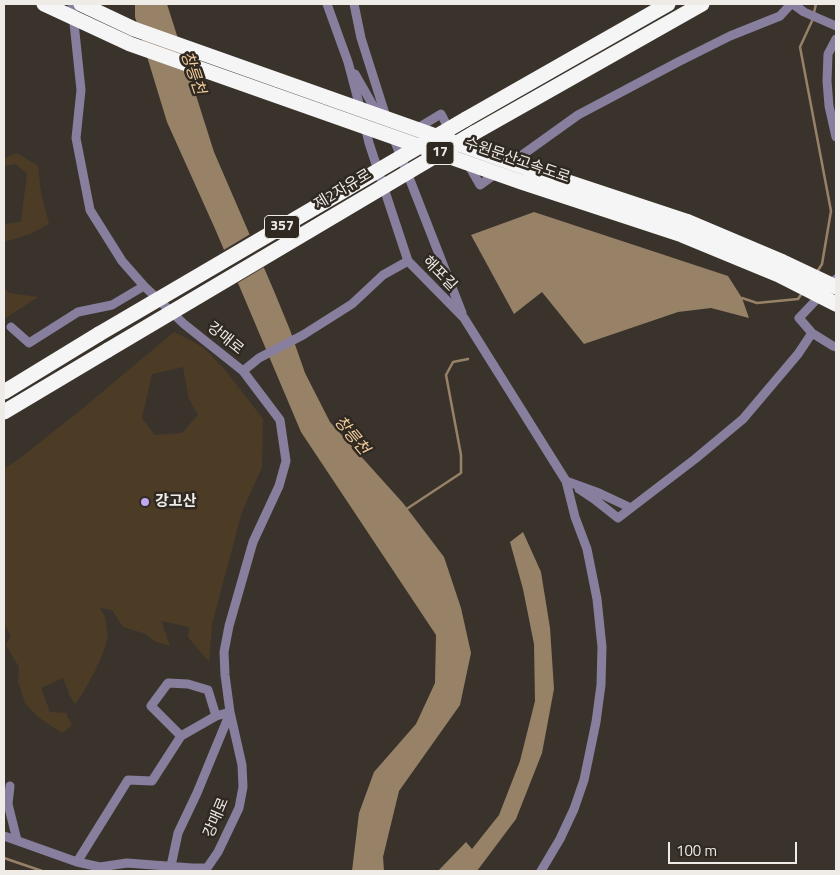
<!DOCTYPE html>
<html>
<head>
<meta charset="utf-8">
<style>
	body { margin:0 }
	#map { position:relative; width:840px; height:875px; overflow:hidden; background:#3a332c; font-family:"Titillium Web",sans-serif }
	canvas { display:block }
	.frame { position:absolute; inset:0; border:5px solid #efebe6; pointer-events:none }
	.scale { position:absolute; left:668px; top:842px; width:129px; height:22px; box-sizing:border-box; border:2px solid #efebe6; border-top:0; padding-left:6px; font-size:15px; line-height:18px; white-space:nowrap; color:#efebe6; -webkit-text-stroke:4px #302922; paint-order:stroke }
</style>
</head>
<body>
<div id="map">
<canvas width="840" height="875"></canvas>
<div class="frame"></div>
<div class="scale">100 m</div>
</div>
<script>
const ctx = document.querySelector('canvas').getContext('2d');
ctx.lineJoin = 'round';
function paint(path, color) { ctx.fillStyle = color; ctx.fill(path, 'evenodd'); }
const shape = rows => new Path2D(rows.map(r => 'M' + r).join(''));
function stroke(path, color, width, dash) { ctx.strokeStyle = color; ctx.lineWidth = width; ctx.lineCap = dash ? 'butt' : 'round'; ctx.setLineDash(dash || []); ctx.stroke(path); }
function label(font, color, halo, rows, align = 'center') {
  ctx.font = font + ' "Titillium Web","Noto Sans KR",sans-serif'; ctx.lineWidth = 5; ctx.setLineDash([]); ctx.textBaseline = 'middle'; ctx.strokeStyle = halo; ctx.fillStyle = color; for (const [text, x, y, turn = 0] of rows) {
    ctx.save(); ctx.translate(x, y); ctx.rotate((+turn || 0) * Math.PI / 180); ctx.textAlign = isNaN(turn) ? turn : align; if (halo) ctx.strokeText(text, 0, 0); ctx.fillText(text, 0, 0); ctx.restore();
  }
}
const green = shape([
	[17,153,38,166,41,193,49,224,30,234,4,242,4,224,21,222,27,173,15,164,4,166,4,158],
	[4,287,9,293,38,297,4,319],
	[174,332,203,347,226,371,263,419,262,467,242,512,212,624,209,662,188,637,189,627,161,621,170,646,156,642,146,634,123,627,112,610,100,608,105,617,108,637,104,651,95,671,83,693,75,704,70,696,63,678,41,688,50,712,66,713,72,725,62,733,38,717,25,703,18,681,19,667,6,645,11,636,4,624,4,469,16,461,76,414],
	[183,367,189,399,198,415,182,433,155,435,142,418,152,374]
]);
const water = shape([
	[135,4,167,4,214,152,274,291,290,330,305,373,330,422,403,503,444,557,461,608,471,653,460,705,399,791,383,857,384,871,352,871,359,813,374,772,416,724,435,683,436,635,301,432,216,231,167,122,135,17],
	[534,212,728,276,742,298,749,318,711,308,678,312,584,344,542,292,514,314,471,235],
	[523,532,541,572,550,628,554,689,542,753,516,819,477,871,438,871,466,842,472,849,499,815,520,761,535,701,534,644,523,589,510,542]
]);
const pier = shape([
	[252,233,266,266,236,284,222,251]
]);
const stream = shape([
	[816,4,812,21,800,47,831,211,822,264,817,272],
	[742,298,757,303,798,299,802,293],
	[405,510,461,473,461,455,446,375,453,362,468,359],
	[4,858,42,871]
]);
const street = shape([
	[72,4,81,90,76,138,90,210,122,261,144,286,184,324,243,371,280,420,286,461,279,486,253,542,229,626,224,652,225,675,230,712,242,765,243,787,239,808,218,852,207,868],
	[327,4,348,62,361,111],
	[354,4,361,38,387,120],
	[793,4,804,12,836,26],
	[836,39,828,54,827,81,829,106,836,137],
	[355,74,379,116],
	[365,126,369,143,408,261,464,318,566,481,575,517,587,549,597,599,602,647,601,685,596,722,584,780,574,809,560,839,541,871],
	[416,129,441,114,451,133],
	[392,134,462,313],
	[511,163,578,115,678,62,730,36,780,16,791,4],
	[468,164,480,185,498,172],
	[11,327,29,343,78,312,112,305,144,286],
	[812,333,833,346,836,347],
	[243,371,259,358,303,335,352,304,383,275,408,261],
	[566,481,599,493,631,508,695,459,743,419,798,354,812,333,799,318,836,279],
	[579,489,594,499,618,518,631,508],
	[181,736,151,706,168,683,188,684,208,690,216,716],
	[10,786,8,804,17,840],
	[4,836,77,862,100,867,127,863,192,868,207,868],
	[77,862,128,780,152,781,181,736,216,716,230,712],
	[171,866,178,833,197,793,230,713]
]);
const highway = shape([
	[466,119,668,4],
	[474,133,702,4],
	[4,392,99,334],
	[4,412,108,350]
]);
const highwayBridge = shape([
	[44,4,130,44,521,182,682,235,779,275,836,304],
	[81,4,134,29,529,169,686,221,783,262,836,287],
	[99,334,466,119],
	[108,350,474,133]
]);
const markers = [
	[145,502,5,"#c1a8f3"]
];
const shields = [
	[440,153,28],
	[282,227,35]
];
const shieldNames = [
	["17",440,153],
	["357",282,227]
];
const streetNames = [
	["수원문산고속도로",517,161,19],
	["제2자유로",343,190,-31],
	["해포길",439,274,46],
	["강매로",225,339,39],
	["강매로",217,818,-67]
];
const poiNames = [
	["강고산",155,502]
];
const waterNames = [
	["창릉천",192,73,71],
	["창릉천",351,436,50]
];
paint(green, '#4c3c26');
paint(water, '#978268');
paint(pier, '#3a332c');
stroke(stream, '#978268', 2.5);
stroke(street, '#887f9e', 9);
stroke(highway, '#f5f5f5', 15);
stroke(highwayBridge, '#f5f5f5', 15);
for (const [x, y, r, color] of markers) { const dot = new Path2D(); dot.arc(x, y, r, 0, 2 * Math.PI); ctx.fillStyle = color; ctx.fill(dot); stroke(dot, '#302922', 2); }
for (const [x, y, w] of shields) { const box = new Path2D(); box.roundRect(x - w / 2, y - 11.5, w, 23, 4); ctx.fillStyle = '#302922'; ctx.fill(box); stroke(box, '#efebe6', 1); }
label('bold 14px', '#efebe6', null, shieldNames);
label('15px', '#efebe6', '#302922', streetNames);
label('bold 15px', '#efebe6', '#302922', poiNames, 'left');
label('italic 16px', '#f1cb9c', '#302922', waterNames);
</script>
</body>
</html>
